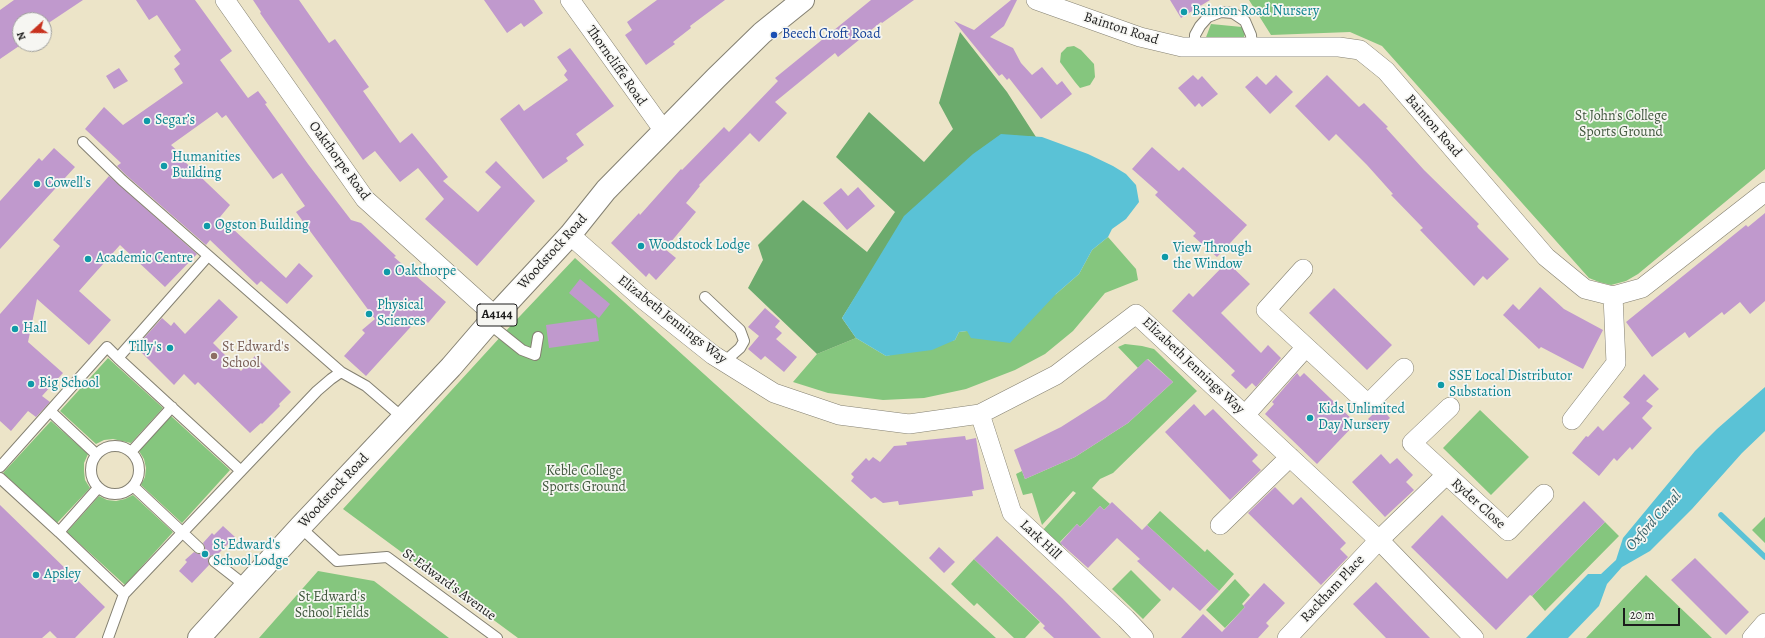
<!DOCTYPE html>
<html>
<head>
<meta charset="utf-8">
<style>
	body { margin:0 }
	#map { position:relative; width:1765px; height:638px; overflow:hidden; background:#ece4c8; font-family:Alegreya,serif }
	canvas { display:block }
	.north { position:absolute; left:12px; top:12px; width:40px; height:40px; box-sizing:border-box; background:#f6f6f2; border:1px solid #9f9f9c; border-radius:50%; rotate:249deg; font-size:11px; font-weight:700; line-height:16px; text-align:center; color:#1c1c1c }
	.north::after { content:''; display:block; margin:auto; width:14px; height:18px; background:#c8321e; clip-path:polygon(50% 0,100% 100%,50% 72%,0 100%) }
	.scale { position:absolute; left:1623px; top:608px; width:57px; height:18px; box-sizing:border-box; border:2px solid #1c1c1c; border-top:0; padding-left:5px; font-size:12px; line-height:14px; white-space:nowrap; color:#1c1c1c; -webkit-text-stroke:3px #f6f6f2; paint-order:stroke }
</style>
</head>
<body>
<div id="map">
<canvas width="1765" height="638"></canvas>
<div class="north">N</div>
<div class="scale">20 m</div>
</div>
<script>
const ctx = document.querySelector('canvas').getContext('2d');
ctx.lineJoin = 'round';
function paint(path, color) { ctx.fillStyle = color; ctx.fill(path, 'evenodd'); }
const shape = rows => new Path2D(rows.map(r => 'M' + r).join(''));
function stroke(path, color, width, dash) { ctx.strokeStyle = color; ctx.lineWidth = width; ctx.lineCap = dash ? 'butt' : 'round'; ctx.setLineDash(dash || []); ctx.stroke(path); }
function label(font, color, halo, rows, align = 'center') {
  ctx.font = font + ' Alegreya,serif'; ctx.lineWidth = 3.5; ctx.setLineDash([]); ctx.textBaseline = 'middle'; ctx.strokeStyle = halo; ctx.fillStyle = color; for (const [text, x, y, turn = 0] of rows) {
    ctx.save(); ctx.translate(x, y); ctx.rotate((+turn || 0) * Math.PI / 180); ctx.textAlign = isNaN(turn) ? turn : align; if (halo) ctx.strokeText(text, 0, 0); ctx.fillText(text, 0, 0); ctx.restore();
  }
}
const green = shape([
	[1249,0,1765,0,1765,169,1638,274,1626,281,1611,285,1599,282,1589,278,1382,46,1350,32,1271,35],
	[1211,24,1242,27,1245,34,1243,40,1205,40],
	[1074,46,1081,50,1094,64,1095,77,1090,85,1080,88,1075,82,1060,62,1061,53,1067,47],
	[1108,237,1136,269,1138,280,1105,293,1073,331,1045,354,1015,370,966,389,924,398,883,400,828,393,793,382,817,354,856,338,886,356,955,340,959,332,967,331,1056,294,1079,274,1092,250],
	[575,258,632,309,996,638,518,638,343,509,503,334],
	[1125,344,1142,346,1154,349,1197,391,1113,473,1100,479,1092,488,1110,504,1104,510,1100,506,1080,527,1077,524,1060,542,1062,545,1060,547,1043,530,1076,493,1073,491,1042,525,1032,493,1023,495,1016,474,1022,471,1025,479,1075,457,1128,423,1173,382,1148,359,1138,368,1118,347],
	[108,358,163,408,131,443,113,439,104,440,96,444,60,411],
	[1480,410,1529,457,1491,495,1443,448],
	[171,416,230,470,182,523,141,485,145,477,146,468,144,459,139,451],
	[51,421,88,454,84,463,84,471,85,480,90,488,57,523,3,473],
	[133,495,173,532,125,585,67,532,99,496,107,500,116,501,125,499],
	[1160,511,1205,552,1207,549,1234,574,1219,591,1147,525],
	[1765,517,1765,543,1752,530],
	[1605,522,1619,536,1545,611,1532,596],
	[974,559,1040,622,1025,638,1014,638,977,603,974,606,951,584],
	[1131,570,1161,600,1143,619,1112,589],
	[318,571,374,581,449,638,259,638],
	[1646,575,1712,638,1586,638],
	[1235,579,1250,595,1242,604,1245,607,1225,628,1206,610]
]);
const forest = shape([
	[960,32,1007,92,1036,137,1001,135,871,272,842,318,856,338,817,354,748,288,763,260,758,245,803,200,867,252,895,212,836,157,869,112,924,162,953,129,939,103]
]);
const water = shape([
	[1001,134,1042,137,1088,154,1113,166,1126,174,1136,185,1139,202,1126,219,1112,229,1108,237,1092,250,1079,274,1056,294,1010,343,971,338,967,331,959,332,955,340,932,350,886,356,856,338,842,318,904,216,973,154],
	[1765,387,1765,431,1742,453,1692,509,1650,551,1622,567,1607,584,1599,606,1568,638,1526,638,1588,574,1601,574,1616,560,1623,538,1695,451,1717,429]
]);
const stream = shape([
	[1721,515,1765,557]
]);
const building = shape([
	[14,0,83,0,47,24,49,26,44,29,44,20,20,20,20,44,22,44,0,59,0,10],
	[136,0,195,0,232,51,220,60,248,98,258,91,267,103,265,104,308,164,351,220,361,223,396,256,394,257,446,302,428,323,425,320,422,324,417,320,366,376,344,356,365,333,362,330,375,319,296,212,305,206,282,173,273,179,226,115,222,118,217,112,171,145,186,159,184,161,230,205,220,217,286,278,299,263,313,276,287,304,261,281,257,285,210,240,206,245,126,175,117,166,121,163,85,129,104,107,123,125,183,83,174,69,180,64,174,56,181,50,157,15,149,20],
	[253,0,299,0,329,43,335,39,369,87,363,91,400,143,412,133,448,177,443,181,478,212,501,187,485,172,496,161,535,201,477,266,425,219,444,199,418,168,400,182,375,151,363,160,260,13,261,12],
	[484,0,534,0,543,13,524,27,521,23,507,33],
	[657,0,725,0,690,26,691,28,673,42,675,44,646,65,625,35,632,30,627,22],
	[871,0,914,0,882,23,881,22,838,57,835,53,775,102,787,113,759,142,750,133,699,185,700,186,686,203,696,212,665,249,676,258,656,280,649,273,646,277,611,243,639,213,640,215,681,169,682,170,724,127,729,132,778,81,775,78],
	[1011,0,1017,0,1004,26,990,37,1013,48,1021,63,1032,75,1042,67,1057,85,1062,81,1072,94,1041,119,1009,78,1007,80,1002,74,999,76,954,21,974,30],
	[1170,0,1210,0,1181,18],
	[570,48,614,106,576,134,584,145,566,158,568,161,543,179,500,119,519,104,524,111,568,80,564,75,567,71,557,57],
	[119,68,128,81,114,89,106,76],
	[1193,75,1198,80,1202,76,1218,94,1202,107,1199,103,1195,107,1178,88],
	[1276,75,1293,92,1270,114,1245,87,1257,76,1266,85],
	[1327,75,1359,107,1364,103,1388,127,1386,128,1424,170,1479,224,1477,226,1478,228,1509,259,1487,280,1483,276,1474,286,1420,230,1423,228,1391,195,1393,194,1367,165,1336,134,1329,141,1295,106],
	[1152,147,1179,171,1183,167,1247,225,1217,257,1193,236,1196,233,1155,195,1158,192,1132,169],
	[54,148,75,167,0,249,0,201,39,158,42,161],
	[109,176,197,254,165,287,120,245,79,291,111,320,89,345,37,299,28,342,63,373,42,396,50,402,36,417,28,411,11,431,0,421,0,314,60,246,53,240],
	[858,187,875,206,847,230,823,203,841,188,848,196],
	[1765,213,1765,301,1750,314,1740,302,1724,315,1722,312,1689,338,1685,332,1652,357,1626,322,1746,225,1748,227],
	[1227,262,1250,284,1221,313,1261,353,1268,345,1281,358,1256,387,1252,383,1246,389,1231,375,1235,371,1172,311,1189,293,1193,297],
	[580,279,610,304,599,318,569,293],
	[1540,287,1564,309,1603,330,1583,369,1541,347,1539,349,1503,315,1513,304,1519,310],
	[1334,288,1392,345,1367,370,1309,313],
	[219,299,238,317,213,343,241,371,255,356,291,392,279,404,280,406,262,424,261,423,250,433,198,382,195,385,184,374,174,385,136,347,162,318,171,326,174,322,185,334],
	[765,308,780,321,775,327,782,333,776,339,797,357,784,372,765,356,761,360,748,349,759,336,748,327],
	[596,318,599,341,549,348,546,325],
	[1147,359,1173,382,1128,423,1075,457,1025,479,1014,450,1061,427,1105,399],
	[1297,373,1300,377,1304,373,1356,423,1317,464,1265,414,1274,404,1272,402],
	[1644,374,1659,389,1646,401,1653,406,1642,418,1652,428,1632,450,1630,447,1617,461,1614,458,1599,476,1572,453,1586,436,1588,437,1598,426,1603,431,1618,415,1630,403,1623,397],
	[1194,404,1205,416,1213,409,1258,455,1252,461,1261,470,1230,500,1165,432],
	[1380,407,1390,418,1378,429,1368,419],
	[965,436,966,440,976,438,984,489,972,491,973,496,899,505,898,501,883,503,875,497,871,499,851,481,854,477,851,474,866,458,869,461,873,457,880,462,894,446,907,445,906,442],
	[1381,454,1390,464,1397,458,1413,475,1406,482,1414,490,1385,517,1352,482],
	[1275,487,1293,505,1301,497,1346,543,1340,549,1348,557,1321,585,1248,513],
	[1584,501,1605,522,1532,596,1530,595,1496,630,1411,547,1442,515,1507,579],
	[1112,502,1142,530,1147,525,1219,591,1200,611,1173,587,1170,591,1137,561,1140,559,1117,538,1088,568,1060,543,1077,524,1080,527,1100,506,1104,510],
	[0,505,105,607,75,638,57,638,50,631,42,638,0,638],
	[223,526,235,537,217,555,212,555,209,557,208,560,209,565,192,583,179,571,187,562,185,560,194,552,198,554,203,553,205,547,203,543,212,533,214,535],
	[997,536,1062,598,1101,638,1054,638,1043,628,1045,626,974,559],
	[939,547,955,562,944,573,929,558],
	[1695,558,1749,612,1726,635,1671,580],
	[1376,582,1430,638,1386,638,1353,604],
	[1264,583,1285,603,1266,623,1269,626,1258,638,1181,638,1203,614,1222,632,1245,607,1243,606]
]);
const service = shape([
	[1195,47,1195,35,1200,26,1208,17,1221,12,1233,13,1245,21,1251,35,1252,47],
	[83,142,122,180,341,372],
	[208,256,118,358,241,471],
	[705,297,740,330,744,341,740,348,724,362],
	[497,330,522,350,535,355,538,337],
	[50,411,96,454],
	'91 470a24 24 0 1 1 48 0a24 24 0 1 1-48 0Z',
	[131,452,172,407],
	[0,467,107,347,118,358],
	[0,478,59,532],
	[133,486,199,548],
	[98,488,59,532,124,594],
	[300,527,337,561,387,557,497,638],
	[214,561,246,586],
	[108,638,124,594,317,391,331,379,341,372,366,386,402,417]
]);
const minor = shape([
	[225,0,365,199,495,316],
	[570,0,664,131],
	[1036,0,1140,37,1182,47,1339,47,1360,50,1386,71,1546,257,1585,289,1613,296,1642,288,1765,192],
	[570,235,644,300,713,355,774,393,839,415,909,424,980,414,1056,375,1136,314,1379,540,1474,638],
	[1303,269,1266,310,1368,404,1404,368],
	[1450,407,1412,443,1508,531,1544,494],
	[980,414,1012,513,1126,619,1144,638],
	[1245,415,1306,347],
	[1572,420,1616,363,1613,296],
	[1220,525,1290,457],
	[1287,638,1379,540,1446,475],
	[1752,638,1765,623]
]);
const primary = shape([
	[199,638,300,527,451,367,495,316,570,235,606,190,716,78,762,33,803,0]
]);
const markers = [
	[1184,12,4,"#0f9aa8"],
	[774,35,4,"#1a4fb4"],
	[147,121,4,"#0f9aa8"],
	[164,166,4,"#0f9aa8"],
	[37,184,4,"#0f9aa8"],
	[207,226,4,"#0f9aa8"],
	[641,246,4,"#0f9aa8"],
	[1165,257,4,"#0f9aa8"],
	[88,259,4,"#0f9aa8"],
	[387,272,4,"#0f9aa8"],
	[369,314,4,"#0f9aa8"],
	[15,329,4,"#0f9aa8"],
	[170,348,4,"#0f9aa8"],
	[214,356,4,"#8d6e63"],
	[31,384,4,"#0f9aa8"],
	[1441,385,4,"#0f9aa8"],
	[1310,418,4,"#0f9aa8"],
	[205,554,4,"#0f9aa8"],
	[36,575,4,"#0f9aa8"]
];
const shields = [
	[497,315,40]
];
const shieldNames = [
	["A4144",497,315]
];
const cultureNames = [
	["Bainton Road Nursery",1192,12],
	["Segar’s",155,121],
	["Humanities",172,158],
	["Building",172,174],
	["Cowell's",45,184],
	["Ogston Building",215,226],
	["Woodstock Lodge",649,246],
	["View Through",1173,249],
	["the Window",1173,265],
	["Academic Centre",96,259],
	["Oakthorpe",395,272],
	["Physical",377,306],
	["Sciences",377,322],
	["Hall",23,329],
	["Tilly's",162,348,"right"],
	["SSE Local Distributor",1449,377],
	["Substation",1449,393],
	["Big School",39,384],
	["Kids Unlimited",1318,410],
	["Day Nursery",1318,426],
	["St Edward's",213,546],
	["School Lodge",213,562],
	["Apsley",44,575]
];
const streetNames = [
	["Bainton Road",1121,29,18],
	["Thorncliffe Road",616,66,55],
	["Bainton Road",1433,126,49],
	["Oakthorpe Road",339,161,54],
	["Woodstock Road",553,252,-48],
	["Elizabeth Jennings Way",672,320,38],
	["Elizabeth Jennings Way",1193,366,43],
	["Woodstock Road",334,491,-47],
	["Ryder Close",1478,504,42],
	["Lark Hill",1040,540,43],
	["St Edward's Avenue",449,585,36],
	["Rackham Place",1333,589,-47]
];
const transitNames = [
	["Beech Croft Road",782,35]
];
const parkNames = [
	["St John's College",1621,117],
	["Sports Ground",1621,133],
	["Keble College",584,472],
	["Sports Ground",584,488],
	["St Edward's",332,598],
	["School Fields",332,614]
];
const educationNames = [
	["St Edward's",222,348],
	["School",222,364]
];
const waterNames = [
	["Oxford Canal",1654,521,-48]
];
paint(green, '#85c67e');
paint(forest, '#6cab6d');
paint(water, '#5ac2d6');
stroke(stream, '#5ac2d6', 5.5);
paint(building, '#c099cd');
stroke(service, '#848072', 12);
stroke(minor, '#848072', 20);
stroke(primary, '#848072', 24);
stroke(service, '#fff', 10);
stroke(minor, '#fff', 19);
stroke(primary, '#fff', 22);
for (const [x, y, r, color] of markers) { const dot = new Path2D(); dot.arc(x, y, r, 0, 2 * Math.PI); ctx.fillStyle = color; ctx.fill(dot); stroke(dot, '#f6f6f2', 1.5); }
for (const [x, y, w] of shields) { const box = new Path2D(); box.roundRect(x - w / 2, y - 11, w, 22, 3); ctx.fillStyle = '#f6f6f2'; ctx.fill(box); stroke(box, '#1c1c1c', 1); }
label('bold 13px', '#1c1c1c', null, shieldNames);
label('14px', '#0d838f', '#f6f6f2', cultureNames, 'left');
label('14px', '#1c1c1c', '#f6f6f2', streetNames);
label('14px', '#164399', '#f6f6f2', transitNames, 'left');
label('14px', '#41583e', '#f6f6f2', parkNames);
label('14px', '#785e54', '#f6f6f2', educationNames, 'left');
label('italic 15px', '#355e66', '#f6f6f2', waterNames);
</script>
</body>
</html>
